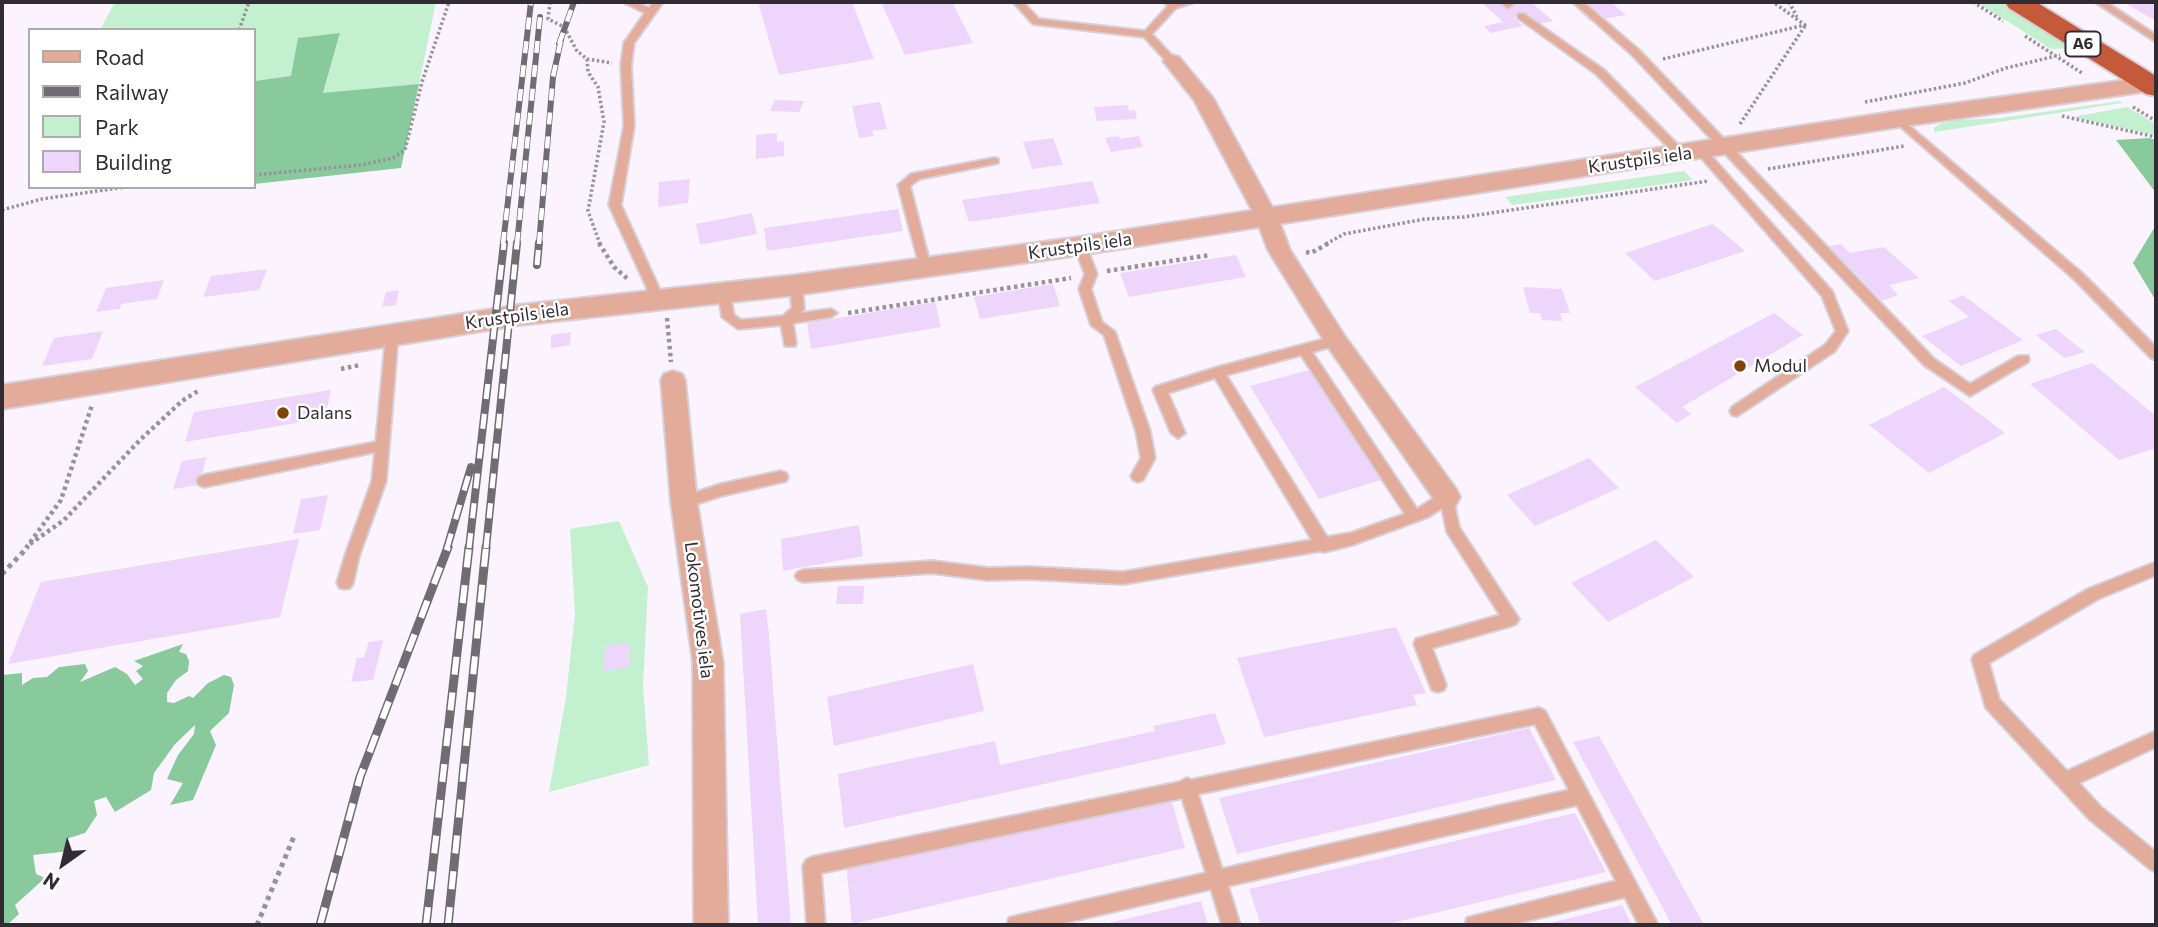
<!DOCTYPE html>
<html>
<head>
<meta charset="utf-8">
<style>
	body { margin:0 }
	#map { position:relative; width:2158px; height:927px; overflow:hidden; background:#fbf4ff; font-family:Commissioner,sans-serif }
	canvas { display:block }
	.frame { position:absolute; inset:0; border:4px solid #312c33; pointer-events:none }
	.legend { position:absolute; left:28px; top:28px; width:228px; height:161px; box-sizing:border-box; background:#fff; border:2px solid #adabad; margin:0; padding:9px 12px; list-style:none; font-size:21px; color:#312c33 }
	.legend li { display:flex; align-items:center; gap:14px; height:35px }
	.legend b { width:35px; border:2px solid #adabad }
	.north { position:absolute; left:28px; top:829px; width:70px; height:70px; -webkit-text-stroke:5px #fff; paint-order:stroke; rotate:214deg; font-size:19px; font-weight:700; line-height:28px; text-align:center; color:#312c33 }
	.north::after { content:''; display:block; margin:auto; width:24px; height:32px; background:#312c33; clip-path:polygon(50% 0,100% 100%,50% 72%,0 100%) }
</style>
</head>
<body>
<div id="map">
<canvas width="2158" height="927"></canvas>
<div class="frame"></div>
<ul class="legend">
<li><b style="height:9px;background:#e3ab9a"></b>Road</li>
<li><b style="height:9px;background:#716c74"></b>Railway</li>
<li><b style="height:19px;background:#c3f0ce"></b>Park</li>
<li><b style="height:19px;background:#eed5fb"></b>Building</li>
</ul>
<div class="north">N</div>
</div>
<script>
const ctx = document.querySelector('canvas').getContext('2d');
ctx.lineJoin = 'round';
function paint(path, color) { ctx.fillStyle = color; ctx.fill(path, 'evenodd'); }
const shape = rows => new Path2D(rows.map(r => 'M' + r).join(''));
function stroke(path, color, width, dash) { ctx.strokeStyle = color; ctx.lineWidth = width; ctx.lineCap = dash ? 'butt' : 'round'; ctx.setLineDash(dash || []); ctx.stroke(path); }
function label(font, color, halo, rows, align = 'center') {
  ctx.font = font + ' Commissioner,sans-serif'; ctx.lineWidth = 5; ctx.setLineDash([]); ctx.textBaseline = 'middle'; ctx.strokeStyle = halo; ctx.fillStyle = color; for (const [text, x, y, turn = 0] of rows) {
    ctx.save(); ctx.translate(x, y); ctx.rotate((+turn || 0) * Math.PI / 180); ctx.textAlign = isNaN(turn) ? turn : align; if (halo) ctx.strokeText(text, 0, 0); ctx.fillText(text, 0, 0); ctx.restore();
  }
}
const green = shape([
	[115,2,436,2,419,84,323,94,340,34,291,76,254,81,254,30,100,30],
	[1977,2,2002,2,2073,48,2051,49],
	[2120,101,2122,103,1934,132,1934,128,1940,124,1957,120,2001,118],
	[2127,107,2156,124,2156,135,2073,117],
	[1684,171,1693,180,1512,205,1505,197],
	[619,521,648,587,643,685,649,765,549,792,566,697,575,614,570,529]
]);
const forest = shape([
	[340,33,323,93,419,84,401,168,254,184,254,81,291,76,298,38],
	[2149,138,2156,140,2156,193,2116,140],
	[2156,225,2156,301,2133,263],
	[183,644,179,652,186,654,189,661,188,671,176,680,167,693,167,702,174,703,189,696,193,698,208,683,224,675,231,677,234,685,229,713,210,731,216,745,193,800,170,805,183,783,167,779,178,755,194,734,195,725,175,744,154,773,151,790,115,812,106,797,94,801,97,815,85,833,66,839,70,851,33,855,36,874,45,878,15,905,19,914,7,925,2,925,2,675,22,673,22,685,33,678,47,677,59,667,85,664,88,671,80,682,115,667,127,674,135,685,143,679,136,671,143,666,134,661]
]);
const building = shape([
	[758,2,852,2,874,59,779,75],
	[881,2,952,2,973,43,905,55],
	[1481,2,1497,2,1502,6,1531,2,1553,21,1538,24,1528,14,1513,17,1523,26,1491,33,1484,26,1503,22],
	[1587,2,1611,2,1626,15,1590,21,1572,4],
	[2123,2,2156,2,2156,21],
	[775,100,804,101,799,112,770,111],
	[880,102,887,129,872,131,874,136,859,138,852,106],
	[1128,105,1129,111,1135,110,1137,119,1097,121,1094,107],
	[777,133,777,142,784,141,784,156,756,159,756,135],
	[1119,136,1120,139,1139,136,1143,147,1111,152,1105,138],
	[1053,138,1063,165,1032,169,1023,142],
	[690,179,688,203,658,207,659,182],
	[1092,181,1100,203,969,222,962,200],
	[898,209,903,231,767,251,764,228],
	[752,213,757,234,700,245,696,224],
	[1713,224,1745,251,1655,281,1625,253],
	[1841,244,1850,253,1884,247,1919,278,1889,285,1898,295,1882,301,1829,246],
	[1236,255,1246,277,1129,297,1120,273],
	[267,269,259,290,203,297,211,276],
	[164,280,157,299,121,304,120,309,96,312,106,288],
	[1053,284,1060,306,980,319,974,297],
	[1523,287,1562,289,1570,313,1560,313,1562,321,1542,320,1540,313,1530,313],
	[399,290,396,305,382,307,386,292],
	[1963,295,2023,340,1961,366,1922,336,1969,317,1949,301],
	[935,302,941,327,811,349,807,323],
	[1774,313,1803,335,1682,407,1691,414,1677,423,1635,387],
	[2056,329,2085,352,2064,358,2036,335],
	[103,331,92,359,42,366,54,338],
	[571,332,570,345,551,348,551,335],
	[2092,363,2156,416,2156,448,2119,460,2030,384],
	[1309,370,1381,480,1319,499,1250,386],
	[1944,387,2005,433,1929,473,1869,425],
	[331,390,325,418,185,442,194,412],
	[207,457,198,485,173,489,182,461],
	[1589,458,1619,488,1535,526,1507,495],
	[328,495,320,530,293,534,301,499],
	[859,525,863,556,783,571,781,539],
	[299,539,280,617,8,664,41,582],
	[1656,540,1694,577,1608,622,1571,583],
	[838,586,864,586,863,604,836,604],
	[766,609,769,635,791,925,758,925,740,614],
	[1396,627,1426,693,1413,695,1417,705,1264,737,1237,658],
	[383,640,373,680,351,682,357,658,364,657,369,642],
	[630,643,629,667,604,671,605,646],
	[973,664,984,711,834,746,827,697],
	[1215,713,1226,744,844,828,838,774,995,741,1000,765,1155,731,1153,726],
	[1529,728,1556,780,1237,854,1219,798],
	[1599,736,1704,925,1672,925,1573,742],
	[1169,792,1185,848,852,924,846,864],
	[1575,813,1606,872,1384,925,1261,925,1249,889],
	[1201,901,1208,925,1105,925,1105,924],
	[1622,905,1632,925,1546,925,1546,924]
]);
const pathFar2 = shape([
	[550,2,548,19,564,27,577,51,587,59,612,63],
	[1789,2,1797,17],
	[1973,2,2003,21],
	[239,30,249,2],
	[2025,36,2082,73],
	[587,59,588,72,598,87,604,122,588,211,600,244],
	[1663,59,1805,25,1773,2],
	[1865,102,1965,83,2006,68,2060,55],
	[2133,107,2156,121],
	[2062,116,2156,137],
	[1740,124,1805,26],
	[1768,169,1904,146],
	[254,175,361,165,393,158,405,150,422,82,449,2],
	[2,210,42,199,125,187],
	[1326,244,1344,234,1425,219,1464,217,1708,181]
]);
const pathFar1 = shape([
	[599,243,614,267,629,280],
	[1306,252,1311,253,1329,243],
	[1107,271,1210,255],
	[848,313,1071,278],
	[667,318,671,362],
	[341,369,360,365],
	[30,544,64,520,141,439,182,401,198,391],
	[26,548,61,500,92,405]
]);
const path = shape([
	[2,574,28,547],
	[257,925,295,834]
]);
const service = shape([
	[623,2,635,2,649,8,653,2,663,2,634,43,631,65,634,126,621,205,659,288,659,299,653,303,647,299,647,288,609,205,624,126,621,65,624,43,645,13,623,2],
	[1013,2,1023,2,1039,19,1145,31,1168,6,1164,2,1194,2,1176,8,1152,34,1177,61,1172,64,1168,63,1144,37,1033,24,1013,2],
	[1500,2,1510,2,1513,5,1508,8,1500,2],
	[1573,2,1583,2,1640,51,1934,359,1970,384,2018,356,2028,356,2029,359,2028,362,1970,396,1924,365,1632,55,1573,2],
	[2095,2,2106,2,2156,35,2156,42,2095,2],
	[1518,14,1524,14,1604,70,1685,152,1685,156,1677,156,1596,74,1518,18,1518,14],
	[1898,116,2083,274,2156,347,2156,360,2151,358,2075,280,1894,121,1894,117,1898,116],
	[1701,148,1705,149,1832,291,1848,331,1835,351,1737,416,1732,415,1730,411,1732,407,1825,345,1836,331,1822,296,1697,153,1697,149,1701,148],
	[994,158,998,159,998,163,919,179,910,186,931,268,925,272,921,271,898,185,911,174,994,158],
	[1080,242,1086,246,1097,274,1091,289,1102,322,1115,332,1150,431,1155,458,1143,480,1138,482,1133,480,1131,476,1141,458,1136,431,1104,335,1091,325,1079,289,1085,274,1074,246,1080,242],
	[796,281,802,285,804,309,801,313,831,309,837,313,831,317,793,323,796,343,795,346,785,346,781,325,738,329,722,317,718,293,724,289,730,293,734,315,741,320,783,316,792,308,790,285,796,281],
	[392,330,398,335,386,481,359,556,353,583,350,588,345,589,340,588,337,583,345,556,372,481,375,452,204,487,199,485,197,481,199,477,204,475,376,442,386,335,392,330],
	[1336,336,1341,338,1342,341,1341,344,1312,352,1417,509,1442,493,1452,493,1459,527,1519,619,1516,624,1511,626,1432,648,1446,685,1444,690,1438,692,1432,690,1414,644,1416,639,1500,615,1447,532,1442,508,1428,517,1352,545,1324,552,1320,551,1123,584,1029,579,988,580,932,573,803,582,798,580,795,576,798,572,803,570,932,561,988,568,1029,567,1123,572,1312,540,1215,378,1168,393,1185,433,1178,438,1171,433,1153,390,1155,387,1218,367,1336,336],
	[1301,355,1405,514,1351,533,1327,537,1226,375,1301,355],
	[781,471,786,473,788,477,786,481,721,496,684,508,679,506,677,502,679,498,721,484,781,471],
	[2156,562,2156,575,2098,599,1989,663,1999,699,2067,771,2156,731,2156,747,2079,783,2101,807,2156,852,2156,872,2150,869,2089,819,1986,708,1972,660,1974,655,2088,589,2156,562],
	[1539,708,1545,711,1658,925,1639,925,1625,897,1510,925,1465,925,1467,918,1474,916,1616,881,1577,805,1228,886,1240,925,1222,925,1211,889,1055,925,1007,925,1009,918,1016,916,1206,873,1182,798,821,873,825,925,807,925,803,866,806,860,812,857,1180,782,1187,778,1191,780,1539,708],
	[1535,724,1569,790,1222,869,1198,794,1535,724]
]);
const minor = shape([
	[1172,55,1179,57,1213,98,1278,218,1290,250,1344,335,1456,489,1460,497,1456,505,1447,508,1438,505,1328,347,1268,250,1256,218,1194,100,1163,61,1172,55],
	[673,371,682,374,685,380,697,502,723,663,728,925,694,925,693,663,671,502,661,380,664,374,673,371]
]);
const tertiary = shape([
	[2156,76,2156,90,1898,127,1080,255,796,295,519,325,2,409,2,385,519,305,796,275,1080,237,1898,111,2156,76]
]);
const trunk = shape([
	[2005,2,2036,2,2156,76,2156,96,2146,94,2009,8,2005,2]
]);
const railFar2 = shape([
	[559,44,574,2],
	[503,244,531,2],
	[517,244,540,17],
	[539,244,553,77,562,35]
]);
const railFar1 = shape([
	[537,265,539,243],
	[447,548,471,467],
	[469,548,504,243],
	[486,548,517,243]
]);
const rail = shape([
	[320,925,360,777,448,547],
	[426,925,469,547],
	[448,925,486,547]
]);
const markers = [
	[1740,366,7,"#824209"],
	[283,413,7,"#824209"]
];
const shields = [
	[2083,44,35]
];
const shieldNames = [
	["A6",2083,44]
];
const streetNames = [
	["Krustpils iela",1640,160,-8],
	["Krustpils iela",1080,246,-8],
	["Krustpils iela",517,316,-8],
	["Lokomotīves iela",699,610,83]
];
const poiNames = [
	["Modul",1754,366],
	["Dalans",297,413]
];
paint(green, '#c3f0ce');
paint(forest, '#88ca9b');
paint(building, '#eed5fb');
stroke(service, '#d7d0da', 4);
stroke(minor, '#d7d0da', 4);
stroke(tertiary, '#d7d0da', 4);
stroke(trunk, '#d7d0da', 4);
stroke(pathFar2, '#98929b', 3.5, [2.5, 2.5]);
stroke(pathFar1, '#98929b', 4.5, [3.5, 3.5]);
stroke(path, '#98929b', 5, [4.5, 4.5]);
paint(service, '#e3ab9a');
paint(minor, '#e3ab9a');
paint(tertiary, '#e3ab9a');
paint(trunk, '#c45a39');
stroke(railFar2, '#716c74', 6);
stroke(railFar1, '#716c74', 8);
stroke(rail, '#716c74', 9);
stroke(railFar2, '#fff', 4.5, [12]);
stroke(railFar1, '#fff', 5, [15]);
stroke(rail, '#fff', 6, [18]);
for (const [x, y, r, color] of markers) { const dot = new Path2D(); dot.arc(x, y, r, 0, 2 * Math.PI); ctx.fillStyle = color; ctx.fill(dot); stroke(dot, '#fff', 2.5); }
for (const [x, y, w] of shields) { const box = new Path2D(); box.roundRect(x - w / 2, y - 12.5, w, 25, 5); ctx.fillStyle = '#fff'; ctx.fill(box); stroke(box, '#312c33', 2); }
label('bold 16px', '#312c33', null, shieldNames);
label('18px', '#312c33', '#fff', streetNames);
label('18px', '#312c33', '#fff', poiNames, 'left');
</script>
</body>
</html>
